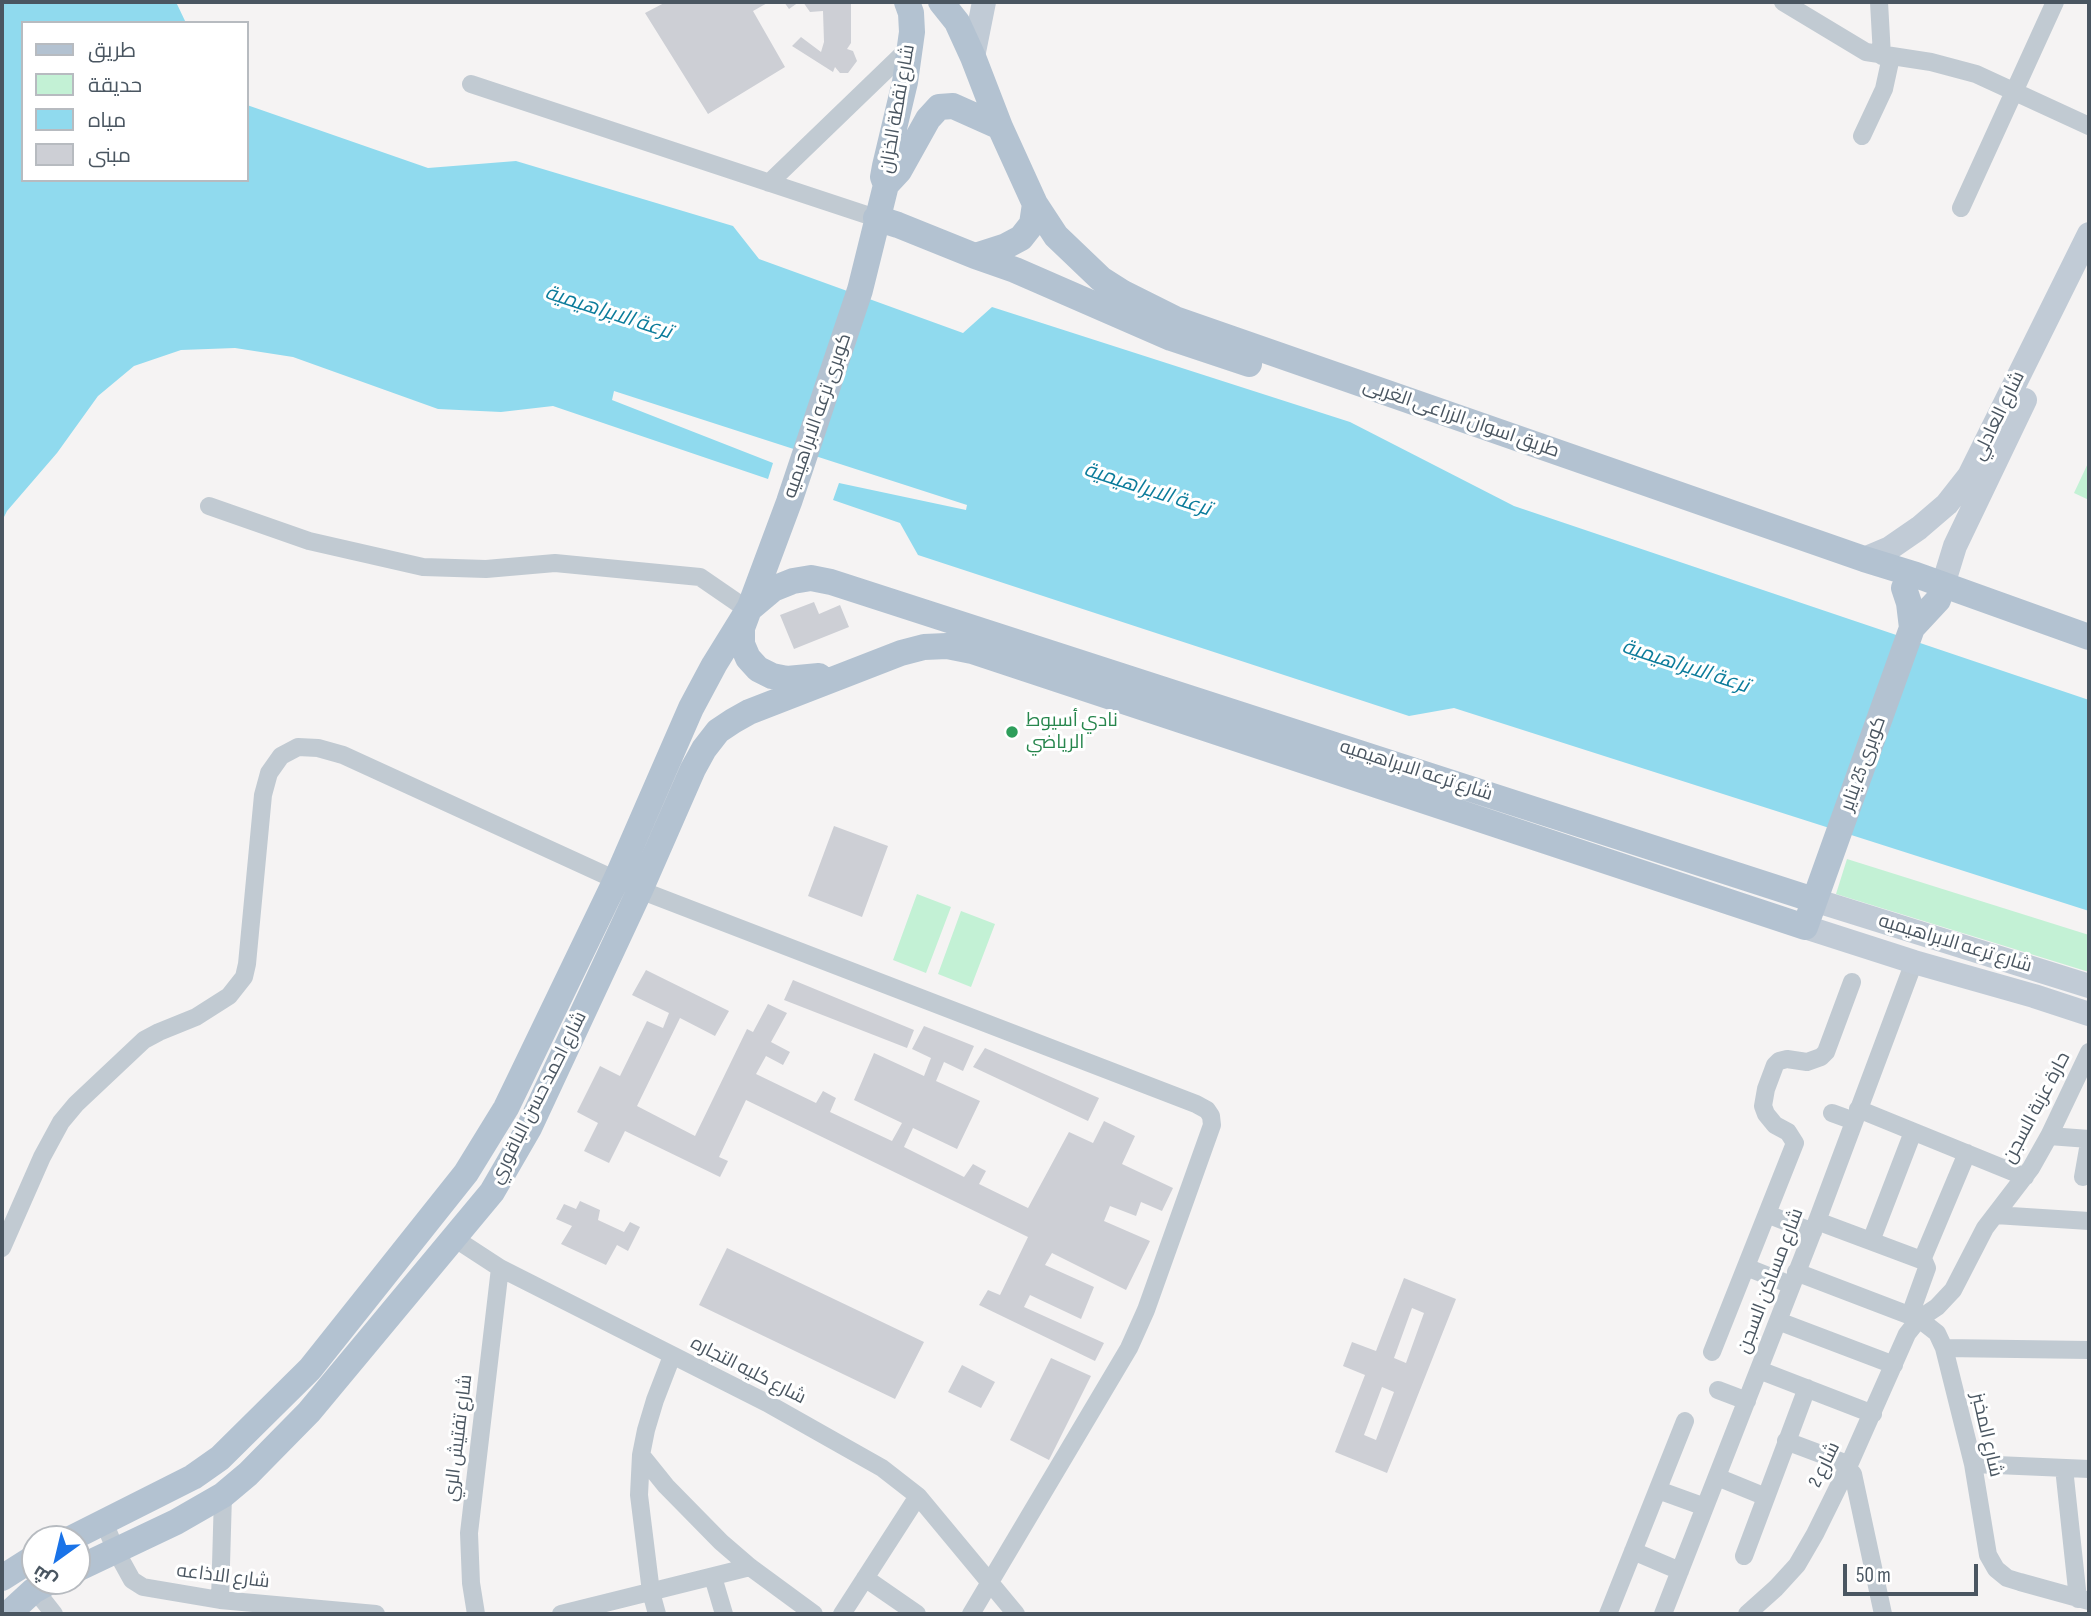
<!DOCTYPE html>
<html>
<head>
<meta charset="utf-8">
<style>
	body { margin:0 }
	#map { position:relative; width:2091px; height:1616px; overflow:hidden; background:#f5f3f3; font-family:"Sofia Sans Condensed",Cairo,sans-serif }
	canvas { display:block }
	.frame { position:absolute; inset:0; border:4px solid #4a5661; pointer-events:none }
	.legend { position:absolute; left:21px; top:21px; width:228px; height:161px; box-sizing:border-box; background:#fff; border:2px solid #b7bbc0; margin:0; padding:9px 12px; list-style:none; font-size:21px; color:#4a5661 }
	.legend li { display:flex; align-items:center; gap:14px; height:35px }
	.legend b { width:35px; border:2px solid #b7bbc0 }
	.north { position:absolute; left:21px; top:1525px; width:70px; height:70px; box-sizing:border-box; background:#fff; border:2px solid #b7bbc0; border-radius:50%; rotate:214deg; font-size:19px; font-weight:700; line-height:28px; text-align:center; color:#4a5661 }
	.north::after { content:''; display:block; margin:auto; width:24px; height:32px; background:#1a73e8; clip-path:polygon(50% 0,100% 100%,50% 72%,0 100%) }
	.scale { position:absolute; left:1843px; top:1564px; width:135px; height:32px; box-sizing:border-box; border:4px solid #4a5661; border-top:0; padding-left:9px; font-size:21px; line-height:24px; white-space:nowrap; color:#4a5661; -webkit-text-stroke:5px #fff; paint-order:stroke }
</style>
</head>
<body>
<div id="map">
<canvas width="2091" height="1616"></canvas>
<div class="frame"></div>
<ul class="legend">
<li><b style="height:9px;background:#b3c2d1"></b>طريق</li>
<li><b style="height:19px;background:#c3f1d5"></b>حديقة</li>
<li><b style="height:19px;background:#90daee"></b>مياه</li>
<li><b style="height:19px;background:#cdcfd5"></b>مبنى</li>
</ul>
<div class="north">ش</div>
<div class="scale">50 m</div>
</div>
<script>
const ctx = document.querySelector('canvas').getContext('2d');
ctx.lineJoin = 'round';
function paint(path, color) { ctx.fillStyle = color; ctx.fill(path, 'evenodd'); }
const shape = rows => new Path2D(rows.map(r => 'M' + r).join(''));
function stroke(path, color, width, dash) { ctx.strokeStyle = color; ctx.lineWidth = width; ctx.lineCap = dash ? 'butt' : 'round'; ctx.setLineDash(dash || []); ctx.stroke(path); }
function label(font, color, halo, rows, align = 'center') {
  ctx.font = font + ' "Sofia Sans Condensed",Cairo,sans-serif'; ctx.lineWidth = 6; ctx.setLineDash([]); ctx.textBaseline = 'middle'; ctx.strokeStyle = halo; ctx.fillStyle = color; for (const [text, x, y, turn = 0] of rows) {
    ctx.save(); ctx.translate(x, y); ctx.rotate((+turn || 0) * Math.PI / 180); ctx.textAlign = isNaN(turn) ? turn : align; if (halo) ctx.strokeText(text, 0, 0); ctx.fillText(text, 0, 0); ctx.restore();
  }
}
const green = shape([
	[2089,461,2089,500,2074,493],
	[1847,859,2089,935,2089,972,1836,894],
	[917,894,951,907,926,973,893,960],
	[961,911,995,924,971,987,938,974]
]);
const water = shape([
	[2,2,176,2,186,23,23,23,23,180,247,180,247,105,428,168,516,161,733,226,759,259,963,333,992,307,1350,422,1514,506,2089,700,2089,911,1454,708,1409,716,918,555,900,523,833,500,839,483,966,510,967,505,614,391,612,400,773,463,768,479,553,406,501,412,438,409,293,357,235,348,181,350,134,366,98,396,57,453,7,511,2,521]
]);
const building = shape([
	[666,2,769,2,753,11,785,67,708,114,645,13],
	[784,2,799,2,789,9],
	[803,2,851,2,851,43,847,49,853,51,857,61,848,73,840,73,835,67,833,72,792,46,801,37,821,52,824,42,823,11,810,12],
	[814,602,819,614,840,605,849,627,794,649,780,615],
	[834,826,888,846,862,917,808,896],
	[646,970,729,1011,715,1036,680,1018,637,1106,695,1136,747,1029,753,1032,768,1004,787,1013,771,1042,790,1052,783,1065,766,1056,756,1074,816,1103,823,1091,836,1098,830,1112,892,1141,902,1123,854,1100,874,1053,924,1076,931,1058,912,1049,924,1026,974,1046,963,1071,944,1062,936,1081,980,1101,957,1149,913,1128,904,1147,964,1177,973,1164,986,1171,979,1184,1028,1208,1069,1132,1093,1143,1104,1121,1135,1136,1122,1164,1173,1188,1162,1211,1141,1202,1136,1216,1110,1206,1104,1221,1150,1241,1126,1290,1052,1253,1045,1265,1094,1287,1081,1319,1030,1295,1024,1307,1104,1343,1095,1361,979,1305,988,1290,1000,1295,1028,1237,746,1100,719,1157,728,1161,720,1177,625,1131,609,1163,584,1151,598,1123,577,1112,600,1066,620,1076,647,1021,663,1028,669,1013,632,995],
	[793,980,914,1030,907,1048,784,1000],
	[985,1048,1099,1098,1088,1121,973,1067],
	[580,1201,600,1210,598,1220,624,1232,630,1222,640,1227,628,1251,617,1245,606,1265,561,1244,572,1226,556,1219,564,1204,576,1209],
	[727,1248,924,1342,895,1399,699,1305],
	[1404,1278,1456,1299,1387,1473,1335,1452,1365,1375,1343,1366,1352,1342,1376,1351],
	[1412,1308,1424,1313,1406,1363,1394,1358],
	[1382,1387,1394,1392,1376,1440,1364,1435],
	[1051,1358,1091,1376,1049,1460,1010,1440],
	[962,1365,995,1382,981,1408,948,1392]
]);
const street = shape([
	[1783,2,1866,52,1931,62,1976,74,2089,126],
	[1879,2,1882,56],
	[471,84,876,218],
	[1862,136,1884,89,1891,57],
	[769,183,909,48],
	[1961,208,2055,2],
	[209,506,309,541,423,567,486,569,555,563,700,577,748,610],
	[640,890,1196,1104,1207,1110,1211,1116,1212,1125,1146,1310,1129,1348,971,1614],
	[1858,1109,2025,1177],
	[1832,1113,1854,1121],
	[2049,1136,2089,1139],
	[2083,1177,2089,1143],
	[1767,1214,1813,1232],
	[1995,1215,2089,1221],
	[1817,1221,1924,1261,1927,1268,1910,1315],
	[454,1238,500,1268,767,1403,882,1468,918,1496,1016,1614],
	[1871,1241,1913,1132],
	[2,1248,42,1157,61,1122,76,1104,144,1040,159,1032,196,1017,229,996,244,977,247,964,263,795,269,773,281,756,298,747,318,748,343,755,616,880],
	[1922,1260,1967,1153],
	[1746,1267,1791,1285],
	[1796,1272,1919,1319,1937,1333,1944,1348,1973,1464,1988,1555,1996,1569,2007,1578,2020,1582,2089,1601],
	[1778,1321,1894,1365],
	[1944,1348,2089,1350],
	[1712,1352,1795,1143,1788,1132,1775,1125,1766,1114,1763,1106,1766,1089,1775,1065,1779,1061,1787,1059,1807,1062,1821,1057,1826,1052,1852,982],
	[1759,1370,1873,1414],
	[1718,1390,1747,1401],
	[1786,1441,1842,1462,1853,1474,1883,1614],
	[641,1455,666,1486,721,1542,750,1567,814,1614],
	[1973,1464,2089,1469],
	[2064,1468,2078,1599],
	[1717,1477,1766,1497],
	[1658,1490,1705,1507],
	[104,1522,116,1551,132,1580,143,1587,220,1600,376,1614],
	[1633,1551,1680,1571],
	[1744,1556,1807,1388],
	[713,1577,724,1614],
	[865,1578,917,1614],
	[33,1591,43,1600,54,1614],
	[220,1600,223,1495],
	[476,1614,471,1583,469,1533,500,1268],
	[561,1614,750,1567],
	[657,1614,651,1592,639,1495,641,1455,646,1430,655,1400,672,1356],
	[842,1614,918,1496],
	[1608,1614,1685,1421],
	[1663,1614,1817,1221,1914,962],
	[1747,1614,1776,1588,1797,1565,1815,1534,1848,1467,1907,1334,1919,1319,1937,1307,1953,1290,1985,1228,2031,1168,2049,1136,2089,1052]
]);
const secondary = shape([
	[973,57,984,2],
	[1864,559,1890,548,1919,528,1947,504,1969,476,2089,234],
	[1943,585,1955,546,2025,400],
	[1814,900,2089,986],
	[1805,927,1914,962,2034,996,2089,1014]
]);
const primary = shape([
	[941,2,957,22,973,57,1000,127,1035,204,1056,236,1101,279,1123,293,1175,319,1864,559,1916,575,2089,637],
	[886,185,899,171,928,119,939,107,953,106,1000,127],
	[876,218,898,225,975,256,1015,270,1171,338,1249,364],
	[975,256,1006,246,1021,238,1032,224,1035,204],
	[1904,588,1909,603,1912,628],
	[819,676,787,679,772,676,758,669,748,658,742,644,742,628,789,502,860,290,886,185,883,177,885,166,905,82,912,32,911,13,907,2],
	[70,1539,193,1477,220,1458,310,1369,466,1173,506,1108,522,1075,616,880,691,708,714,665,748,610,773,589,793,581,811,578,831,582,1814,900],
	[77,1569,176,1522,223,1495,248,1474,309,1412,492,1192,529,1128,640,890,693,769,704,749,718,731,733,721,749,712,901,653,924,647,947,646,972,651,1805,927,1912,628,1938,600,1943,585],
	[2,1578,35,1557],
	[8,1614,33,1591,51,1581]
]);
const markers = [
	[1012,732,7,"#2e9e5b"]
];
const streetNames = [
	["شارع نقطة الخزان",898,109,-80],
	["كوبرى ترعه الابراهيميه",818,416,-71],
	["شارع العادلي",1999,416,-64],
	["طريق اسوان الزراعى الغربى",1461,419,19],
	["كوبرى 25 يناير",1864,764,-70],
	["شارع ترعه الابراهيميه",1416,771,18],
	["شارع ترعه الابراهيميه",1955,944,17],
	["شارع احمد حسن الباقوري",539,1098,-63],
	["حارة عزبة السجن",2037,1108,-62],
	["شارع مساكن السجن",1771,1281,-69],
	["شارع كليه التجاره",748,1371,27],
	["شارع المخبز",1986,1435,77],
	["شارع تفتيش الري",459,1438,-83],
	["شارع 2",1825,1465,-64],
	["شارع الاذاعه",223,1577,7]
];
const leisureNames = [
	["نادي أسيوط",1026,721],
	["الرياضي",1026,743]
];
const waterNames = [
	["ترعة الابراهيمية",608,313,18],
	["ترعة الابراهيمية",1147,490,18],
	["ترعة الابراهيمية",1685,667,18]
];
paint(green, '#c3f1d5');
paint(water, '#90daee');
paint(building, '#cdcfd5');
stroke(street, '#c1cad2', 18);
stroke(secondary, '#c1cbd6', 24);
stroke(primary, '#b3c2d1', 26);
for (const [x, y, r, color] of markers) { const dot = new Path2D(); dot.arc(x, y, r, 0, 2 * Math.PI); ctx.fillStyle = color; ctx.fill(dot); stroke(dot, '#fff', 2.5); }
label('19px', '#4a5661', '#fff', streetNames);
label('19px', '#27864d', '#fff', leisureNames, 'left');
label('italic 21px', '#0c7c9b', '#fff', waterNames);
</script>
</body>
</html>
